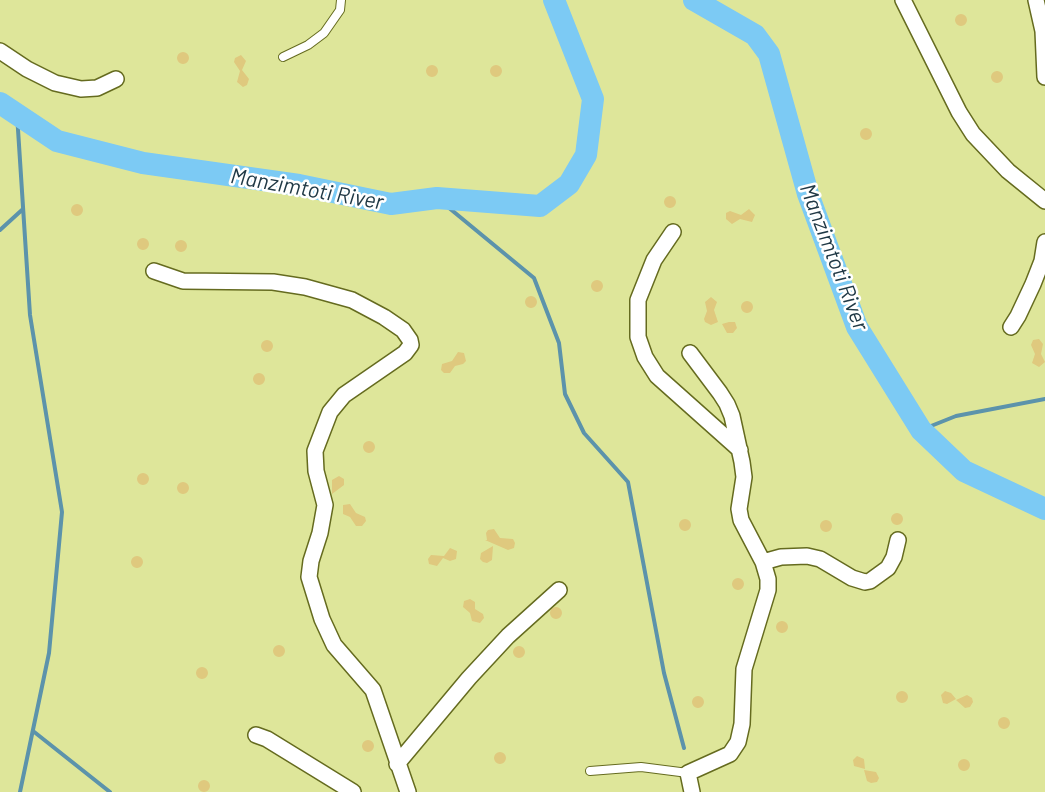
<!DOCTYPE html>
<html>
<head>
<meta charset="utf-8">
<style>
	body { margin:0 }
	canvas { display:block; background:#dee69a }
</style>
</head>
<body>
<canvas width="1045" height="792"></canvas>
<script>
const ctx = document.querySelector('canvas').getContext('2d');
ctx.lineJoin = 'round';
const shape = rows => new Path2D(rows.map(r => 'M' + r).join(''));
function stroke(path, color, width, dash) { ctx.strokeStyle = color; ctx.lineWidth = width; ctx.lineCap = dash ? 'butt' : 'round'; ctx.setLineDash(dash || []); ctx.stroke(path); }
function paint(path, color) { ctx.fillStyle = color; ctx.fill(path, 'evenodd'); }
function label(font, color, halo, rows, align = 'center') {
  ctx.font = font + ' Barlow,sans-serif'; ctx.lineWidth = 5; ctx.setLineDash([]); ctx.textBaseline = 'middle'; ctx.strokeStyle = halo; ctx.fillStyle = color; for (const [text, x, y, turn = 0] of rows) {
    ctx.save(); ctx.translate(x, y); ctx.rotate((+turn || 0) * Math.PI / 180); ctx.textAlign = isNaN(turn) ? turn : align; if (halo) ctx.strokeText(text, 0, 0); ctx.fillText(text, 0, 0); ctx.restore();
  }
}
const stream = shape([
	[17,114,30,315,62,512,49,653,20,792],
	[437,198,534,278,559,343,565,394,584,433,628,482,664,673,684,748],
	[0,230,23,209],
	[921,430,956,416,1045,399],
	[33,731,110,792]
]);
const river = shape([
	[694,0,755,35,769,54,808,194,857,327,921,430,964,471,1045,509],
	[0,103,57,141,143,163,299,185,391,204,437,198,540,206,569,184,586,155,593,99,554,0]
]);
const building = shape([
	'955 20a6 6 0 1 1 12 0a6 6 0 1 1-12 0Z',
	'177 58a6 6 0 1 1 12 0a6 6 0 1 1-12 0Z',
	[241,55,246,61,242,70,249,79,247,85,243,87,237,82,240,71,234,62,235,58],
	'490 71a6 6 0 1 1 12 0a6 6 0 1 1-12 0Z',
	'426 71a6 6 0 1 1 12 0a6 6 0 1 1-12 0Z',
	'991 77a6 6 0 1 1 12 0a6 6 0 1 1-12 0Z',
	'860 134a6 6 0 1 1 12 0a6 6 0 1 1-12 0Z',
	'664 202a6 6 0 1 1 12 0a6 6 0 1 1-12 0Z',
	'71 210a6 6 0 1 1 12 0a6 6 0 1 1-12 0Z',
	[749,209,755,215,752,222,740,219,732,224,726,219,726,213,730,211,741,215],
	'137 244a6 6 0 1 1 12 0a6 6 0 1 1-12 0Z',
	'175 246a6 6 0 1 1 12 0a6 6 0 1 1-12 0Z',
	'591 286a6 6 0 1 1 12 0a6 6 0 1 1-12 0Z',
	'525 302a6 6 0 1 1 12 0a6 6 0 1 1-12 0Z',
	[711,297,717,302,714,310,718,322,711,325,705,322,704,319,707,311,705,302],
	'741 307a6 6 0 1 1 12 0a6 6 0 1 1-12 0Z',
	[729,322,735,322,737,328,733,333,727,333,722,324],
	[1039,339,1043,344,1041,354,1045,362,1039,367,1032,363,1035,354,1031,345,1033,340],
	'261 346a6 6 0 1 1 12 0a6 6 0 1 1-12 0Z',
	[458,352,464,353,466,361,463,364,455,366,450,373,444,373,441,370,442,364,452,361],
	'253 379a6 6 0 1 1 12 0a6 6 0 1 1-12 0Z',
	'363 447a6 6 0 1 1 12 0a6 6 0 1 1-12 0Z',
	'137 479a6 6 0 1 1 12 0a6 6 0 1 1-12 0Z',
	[339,476,344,479,344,485,332,494,332,480],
	'177 488a6 6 0 1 1 12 0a6 6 0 1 1-12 0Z',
	[350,504,356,513,365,517,366,521,362,526,356,526,350,517,343,514,343,505],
	'891 519a6 6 0 1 1 12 0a6 6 0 1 1-12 0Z',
	'679 525a6 6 0 1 1 12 0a6 6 0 1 1-12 0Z',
	'820 526a6 6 0 1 1 12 0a6 6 0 1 1-12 0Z',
	[494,529,500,538,513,539,515,543,514,548,508,550,485,540,487,540,486,533,488,530],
	[493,546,492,560,487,563,483,562,480,559,481,553],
	[450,548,457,551,456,559,450,561,443,558,437,566,429,564,428,559,431,555,444,556],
	'131 562a6 6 0 1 1 12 0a6 6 0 1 1-12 0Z',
	'732 584a6 6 0 1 1 12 0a6 6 0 1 1-12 0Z',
	[470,599,475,602,475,609,483,614,484,618,480,623,472,621,470,613,463,607,464,601],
	'550 613a6 6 0 1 1 12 0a6 6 0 1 1-12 0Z',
	'776 627a6 6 0 1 1 12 0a6 6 0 1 1-12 0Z',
	'273 651a6 6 0 1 1 12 0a6 6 0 1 1-12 0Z',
	'513 652a6 6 0 1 1 12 0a6 6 0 1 1-12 0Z',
	'196 673a6 6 0 1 1 12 0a6 6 0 1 1-12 0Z',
	'896 697a6 6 0 1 1 12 0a6 6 0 1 1-12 0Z',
	[945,691,951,693,956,699,947,704,943,703,941,695],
	[967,695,972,698,973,702,970,707,965,708,956,700],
	'692 702a6 6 0 1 1 12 0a6 6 0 1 1-12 0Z',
	'998 723a6 6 0 1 1 12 0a6 6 0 1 1-12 0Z',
	'362 746a6 6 0 1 1 12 0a6 6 0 1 1-12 0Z',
	'494 758a6 6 0 1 1 12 0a6 6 0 1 1-12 0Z',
	[857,756,864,759,865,769,854,766,853,760],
	'958 765a6 6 0 1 1 12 0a6 6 0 1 1-12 0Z',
	[864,770,876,772,879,778,877,782,871,783,867,781],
	'198 786a6 6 0 1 1 12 0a6 6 0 1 1-12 0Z'
]);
const lane = shape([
	[283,57,308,45,324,33,340,10,341,0],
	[590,771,641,767,688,773]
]);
const street = shape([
	[903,0,959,112,973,134,1008,171,1045,201],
	[1036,0,1043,31,1045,77],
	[0,51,27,69,55,83,81,89,97,88,116,79],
	[673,232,654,260,638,300,638,337,645,357,657,376,740,450],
	[154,271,183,281,273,282,305,287,352,300,384,317,403,330,410,340,411,345,405,353,344,395,330,412,315,451,316,471,325,505,320,533,311,561,309,577,322,619,334,645,373,690,408,792],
	[1011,327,1018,316,1033,284,1042,261,1045,242],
	[690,353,720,393,727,404,732,416,742,462,744,477,739,509,741,520,763,562,768,579,768,590,744,669,742,724,738,742,730,754,688,773,692,792],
	[763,562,781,557,807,556,820,559,852,578,865,582,870,581,888,568,894,557,898,540],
	[256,735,267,739,353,792],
	[397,764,469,678,508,636,559,590]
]);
const waterNames = [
	["Manzimtoti River",307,189,10],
	["Manzimtoti River",834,257,69]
];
stroke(stream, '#5c93ab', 4);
stroke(river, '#7ccaf4', 22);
paint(building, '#dfc97e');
stroke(lane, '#656b1f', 10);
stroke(street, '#656b1f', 18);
stroke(lane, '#fff', 8);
stroke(street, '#fff', 15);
label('italic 22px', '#203946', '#fff', waterNames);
</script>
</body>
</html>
